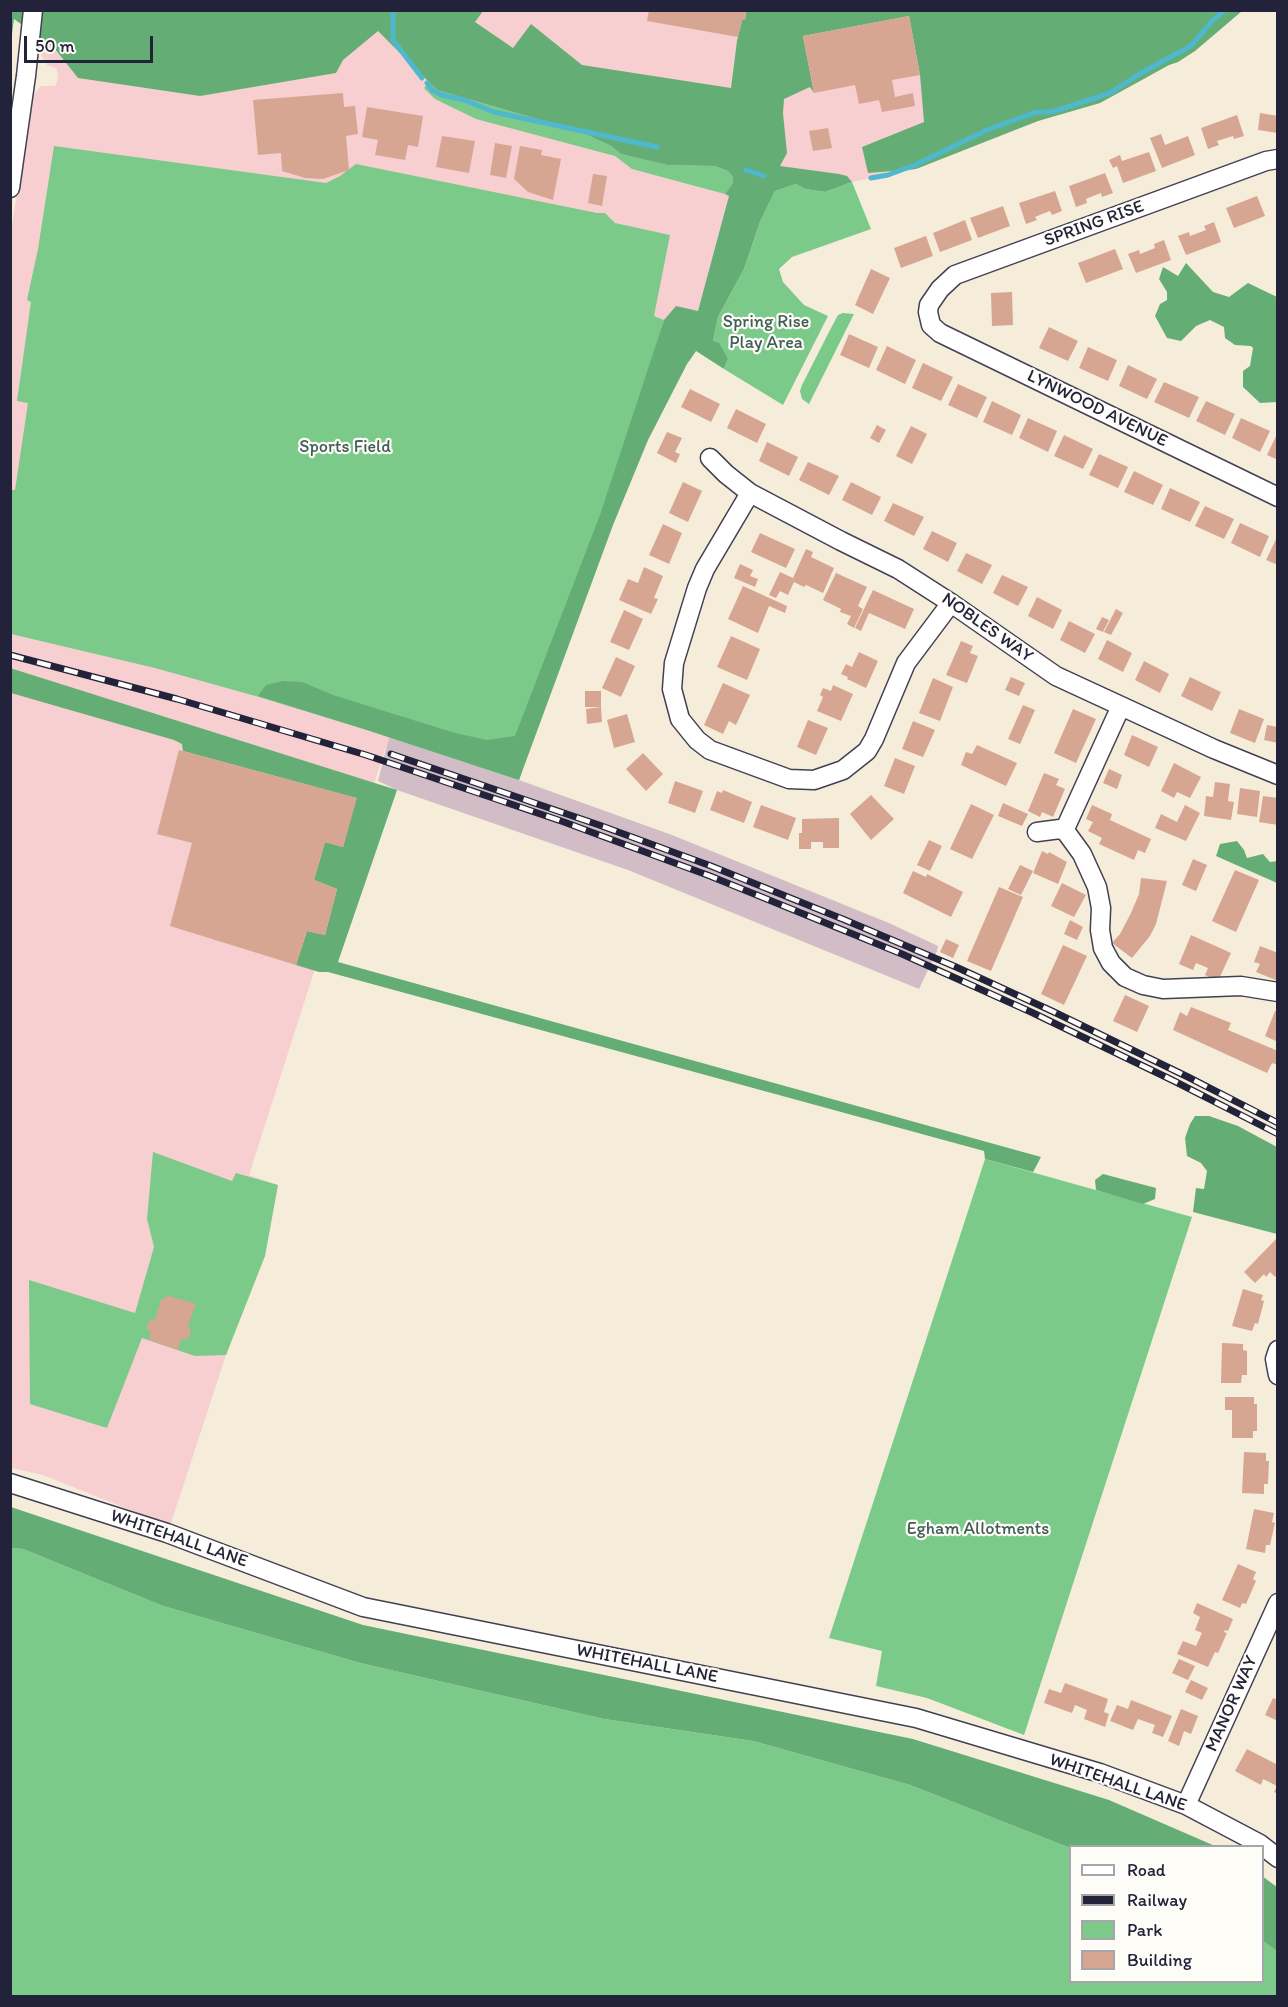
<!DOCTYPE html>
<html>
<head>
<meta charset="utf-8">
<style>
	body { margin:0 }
	#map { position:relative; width:1288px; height:2007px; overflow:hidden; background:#f5edda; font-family:Itim,sans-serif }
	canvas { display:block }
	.frame { position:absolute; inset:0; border:12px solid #22223b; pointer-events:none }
	.legend { position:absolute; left:1069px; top:1845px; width:195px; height:138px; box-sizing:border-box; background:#fdfcf7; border:2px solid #a5a5ac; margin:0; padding:8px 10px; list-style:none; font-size:18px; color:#22223b }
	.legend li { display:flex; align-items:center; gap:12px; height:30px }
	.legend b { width:30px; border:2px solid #a5a5ac }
	.scale { position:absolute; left:24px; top:36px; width:129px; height:27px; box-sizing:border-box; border:3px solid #22223b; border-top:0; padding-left:8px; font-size:18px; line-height:21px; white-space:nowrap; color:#22223b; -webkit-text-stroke:4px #fdfcf7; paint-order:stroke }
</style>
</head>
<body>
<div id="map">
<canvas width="1288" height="2007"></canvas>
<div class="frame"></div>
<ul class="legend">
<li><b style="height:8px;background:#fff"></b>Road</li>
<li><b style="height:8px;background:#22223b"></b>Railway</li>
<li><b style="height:16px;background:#7bca8a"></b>Park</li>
<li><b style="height:16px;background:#d7a692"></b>Building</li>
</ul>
<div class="scale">50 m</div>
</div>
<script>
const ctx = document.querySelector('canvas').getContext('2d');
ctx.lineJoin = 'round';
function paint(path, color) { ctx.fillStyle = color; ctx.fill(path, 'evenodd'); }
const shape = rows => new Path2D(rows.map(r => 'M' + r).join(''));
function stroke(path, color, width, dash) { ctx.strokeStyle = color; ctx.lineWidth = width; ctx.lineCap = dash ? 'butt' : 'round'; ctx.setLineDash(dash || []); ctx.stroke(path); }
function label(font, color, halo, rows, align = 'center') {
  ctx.font = font + ' Itim,sans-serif'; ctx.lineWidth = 4.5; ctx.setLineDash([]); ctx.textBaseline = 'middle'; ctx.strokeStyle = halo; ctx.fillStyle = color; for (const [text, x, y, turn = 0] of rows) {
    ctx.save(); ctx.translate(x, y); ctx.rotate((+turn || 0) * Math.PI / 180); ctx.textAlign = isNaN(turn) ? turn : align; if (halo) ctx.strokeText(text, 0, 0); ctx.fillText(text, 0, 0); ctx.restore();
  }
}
const built = shape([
	[40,11,1242,11,1195,51,1100,103,1038,121,916,169,852,182,766,178,697,350,687,364,648,440,613,525,519,780,389,737,249,1175,278,1185,265,1256,226,1355,170,1526,43,1475,11,1468,10,238,33,95,41,86,55,86,58,79,57,69,47,65,41,54]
]);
const industrial = shape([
	[389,737,519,780,672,835,889,923,938,946,937,951,919,989,628,870,397,790,378,781]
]);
const green = shape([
	[429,82,437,90,579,131,611,146,621,154,667,165,715,166,728,171,733,177,733,183,725,194,632,169,615,156,476,119,435,99,424,88],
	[54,146,326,183,340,176,356,164,597,213,605,213,615,223,670,235,654,316,664,320,519,780,367,730,259,697,155,668,11,634,11,490,15,490,28,403,17,401,31,302,27,300,38,249],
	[852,182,871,229,792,257,779,269,783,282,804,305,828,316,783,405,724,369,728,359,713,341,718,317,744,269,760,222,775,191,796,184,805,189,825,192],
	[843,313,854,314,809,404,802,399,800,391,802,385,830,330,838,315],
	[153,1152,232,1181,236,1173,278,1185,265,1256,226,1355,195,1356,142,1338,107,1428,30,1404,29,1280,135,1313,154,1247,147,1219],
	[985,1159,1192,1217,1024,1735,927,1698,876,1686,882,1651,829,1638],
	[11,1548,23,1549,163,1606,360,1663,604,1719,753,1741,910,1785,1070,1848,1070,1982,1262,1982,1263,1941,1278,1951,1277,1996,11,1996]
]);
const forest = shape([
	[11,11,483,11,475,22,513,48,531,24,582,65,731,88,737,41,742,20,745,20,746,11,1242,11,1195,51,1178,62,1169,65,1100,103,1038,121,916,169,868,173,862,147,924,122,920,75,909,16,803,36,814,93,810,87,784,99,783,113,787,153,780,166,839,174,847,176,852,182,825,192,805,189,796,184,775,191,760,222,744,269,718,317,713,341,719,343,728,359,724,369,696,351,687,364,648,440,613,525,519,780,367,730,258,696,266,685,283,681,302,682,333,695,455,733,487,740,515,736,600,515,664,320,676,306,698,311,729,196,725,194,733,183,733,177,728,171,715,166,667,165,621,154,611,146,579,131,437,90,378,31,343,60,336,73,200,96,78,78,55,49,14,19,11,42],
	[1186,263,1213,292,1229,297,1248,283,1277,297,1277,402,1260,403,1243,387,1243,371,1250,366,1253,348,1251,346,1235,345,1225,338,1224,327,1210,320,1196,326,1181,341,1167,338,1155,316,1160,304,1167,300,1167,292,1159,279,1163,267,1178,276],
	[10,668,397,790,338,962,1041,1157,1033,1172,985,1159,984,1151,328,972,319,972,296,965,307,931,325,935,337,889,314,880,325,842,343,847,356,798,183,751,182,744,174,740,11,693],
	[1237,841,1244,850,1247,858,1263,854,1270,862,1277,861,1277,883,1216,856,1220,844],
	[1195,1116,1209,1116,1238,1126,1277,1147,1277,1234,1193,1212,1196,1188,1204,1189,1207,1171,1201,1163,1187,1156,1185,1138,1190,1124],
	[1103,1174,1156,1188,1155,1199,1143,1204,1096,1190,1095,1180],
	[11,1507,363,1625,913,1739,1109,1800,1215,1846,1070,1848,910,1785,753,1741,604,1719,360,1663,163,1606,23,1549,11,1548],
	[1262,1876,1277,1887,1277,1951,1263,1941]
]);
const stream = shape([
	[393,10,393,40,422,78],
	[427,83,433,91,442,95,464,100,494,112,657,147],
	[746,170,764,176],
	[871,178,888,175,915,165,987,130,1036,112,1052,112,1110,93,1141,73,1191,46,1212,21,1225,10]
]);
const building = shape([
	[649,10,746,10,745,20,742,20,738,37,647,21],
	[909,16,920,75,892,80,895,97,913,93,915,106,882,112,879,100,859,104,855,85,814,93,803,36],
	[343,93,344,107,355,106,358,134,346,136,349,170,323,179,305,178,282,171,281,153,258,155,253,100],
	[367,107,423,116,418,147,408,145,405,160,375,155,378,140,362,137],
	[1260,113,1278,116,1278,133,1258,130],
	[1237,115,1244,136,1234,139,1233,136,1217,141,1219,145,1208,149,1201,128],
	[828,128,832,148,813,151,809,131],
	[1161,134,1165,145,1188,136,1195,155,1162,168,1150,138],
	[442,136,475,141,469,173,436,167],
	[495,143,512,146,506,178,490,175],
	[520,146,542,150,541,155,561,159,553,200,528,192,514,179],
	[1149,152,1156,171,1123,183,1117,166,1113,168,1109,160,1120,155,1122,161],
	[1105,173,1113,193,1102,197,1101,193,1093,196,1086,199,1087,203,1076,207,1069,186],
	[593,174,607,176,602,206,588,203],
	[1055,191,1062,211,1052,215,1050,211,1042,214,1035,217,1037,220,1026,224,1019,203],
	[1257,196,1265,216,1234,228,1226,208],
	[1003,206,1010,226,978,238,970,218],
	[965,220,972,240,940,252,933,233],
	[1214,222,1221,242,1186,255,1178,236,1189,232,1190,236,1206,230,1204,226],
	[926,236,933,256,901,268,894,248],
	[1164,240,1171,260,1136,273,1128,254,1139,250,1140,254,1155,248,1154,244],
	[1115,249,1123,269,1086,283,1078,263],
	[871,269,890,278,873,314,855,305],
	[1012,292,1013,325,992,326,991,293],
	[1049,327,1078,341,1068,361,1039,348],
	[849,334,878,347,869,368,840,355],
	[887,346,916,360,905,384,876,370],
	[1088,347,1117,360,1108,381,1079,368],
	[923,363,953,377,941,401,912,388],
	[1128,365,1157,379,1147,399,1119,386],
	[1164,382,1199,397,1189,418,1154,402],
	[958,384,987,397,977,418,948,405],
	[690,389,720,404,711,422,681,407],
	[992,401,1021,415,1012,435,983,422],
	[1206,401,1235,414,1225,435,1196,421],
	[736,409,766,424,757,443,727,428],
	[1028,418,1057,431,1048,452,1019,438],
	[1241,418,1270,431,1260,452,1232,438],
	[877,425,886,430,879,443,870,438],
	[911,426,927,434,912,464,896,456],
	[667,432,682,438,675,452,680,454,676,463,657,453],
	[1278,432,1278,460,1267,455],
	[1064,435,1093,449,1083,469,1054,456],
	[767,442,798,457,789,476,759,461],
	[1099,454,1128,467,1118,488,1089,475],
	[808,462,839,476,829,495,799,480],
	[1134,471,1163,485,1153,505,1124,492],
	[683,482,702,491,688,522,669,513],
	[851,482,881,497,872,515,842,500],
	[1170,488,1200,502,1190,522,1161,509],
	[893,503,924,517,914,536,884,521],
	[1205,506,1234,519,1224,539,1195,526],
	[1240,523,1269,536,1260,557,1231,543],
	[663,524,682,533,669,564,649,555],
	[932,531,957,543,948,562,923,549],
	[760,533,795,549,786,568,751,552],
	[1276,539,1278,540,1278,565,1266,560],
	[806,549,813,552,811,557,834,568,823,593,806,585,804,587,794,582,788,595,780,591,776,598,769,595,780,572,793,578],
	[966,553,992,565,982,584,957,571],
	[740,564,753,570,750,576,758,579,755,587,734,578],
	[644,567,663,576,654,598,658,599,651,614,619,600,628,579,638,583],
	[836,573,867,587,858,606,863,609,854,628,847,624,851,616,840,612,841,609,823,600],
	[1002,575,1028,587,1018,606,993,593],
	[743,586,787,606,785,613,769,606,758,633,728,619],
	[873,590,914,609,905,629,869,613,861,631,855,628],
	[1037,597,1062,610,1053,629,1028,616],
	[1116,609,1123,613,1111,635,1104,632],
	[624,610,643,619,629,650,610,642],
	[1102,617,1109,620,1103,632,1096,629],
	[1069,621,1095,634,1085,653,1060,640],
	[731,636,760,649,747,680,717,667],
	[1107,640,1132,653,1123,672,1098,659],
	[961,641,973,646,970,653,978,656,967,683,946,675],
	[859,652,878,661,866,688,847,679,848,677,841,674,846,664,852,667],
	[616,657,635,666,621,697,602,688],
	[1144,661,1169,674,1160,693,1135,680],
	[1011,677,1025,683,1019,696,1005,690],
	[1190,677,1221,692,1212,711,1181,696],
	[933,678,953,687,940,721,919,713],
	[723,683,750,695,736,725,729,721,723,734,704,725],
	[833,685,853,694,841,721,817,711,823,697,820,695,823,688,831,691],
	[585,691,601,691,601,707,585,707],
	[1023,705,1035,710,1020,744,1008,739],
	[601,707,602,722,587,724,586,709],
	[1073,709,1096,719,1076,763,1054,753],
	[1239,709,1264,719,1255,743,1230,733],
	[627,714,635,742,614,748,607,720],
	[808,720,828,728,816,755,797,747],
	[913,721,935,730,923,757,902,749],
	[1267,725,1278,727,1278,743,1264,740],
	[1132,735,1158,747,1149,767,1124,755],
	[977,745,1017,763,1006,786,961,765,966,752,972,754],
	[179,750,357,798,343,847,325,842,314,880,337,889,325,935,307,931,296,965,170,926,192,843,157,834],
	[643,753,663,774,646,791,626,769],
	[895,758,915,766,904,794,884,786],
	[1174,763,1201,777,1190,798,1177,792,1174,798,1161,791],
	[1109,769,1122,775,1117,789,1103,783],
	[1044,773,1059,779,1056,785,1065,789,1053,817,1042,812,1040,817,1028,811],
	[675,781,703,791,695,813,668,803],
	[1215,782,1230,784,1228,801,1234,802,1231,820,1204,816,1206,796,1213,797],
	[1240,788,1260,791,1257,817,1237,814],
	[723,790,752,802,744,823,710,810,717,791,722,793],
	[871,795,894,819,871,840,850,814],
	[1263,796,1278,798,1278,825,1259,822],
	[1003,803,1028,814,1022,826,998,816],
	[971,804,994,815,972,859,950,849],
	[761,805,796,818,788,840,753,827],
	[1092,805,1112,814,1110,820,1151,839,1145,853,1138,850,1134,860,1099,844,1102,838,1088,831,1093,822,1086,819],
	[1185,805,1200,813,1186,841,1155,828,1161,814,1177,822],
	[839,818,839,848,823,848,823,842,811,842,811,849,799,849,799,833,802,833,802,819],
	[929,840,942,846,930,871,917,865],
	[1042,851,1048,854,1049,852,1067,862,1058,884,1033,873],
	[1193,859,1207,865,1196,891,1182,885],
	[1020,865,1033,871,1021,895,1008,889],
	[1235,870,1259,880,1236,932,1212,921],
	[913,871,926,877,927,874,963,892,951,917,903,893],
	[1141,878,1167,881,1156,924,1150,936,1132,958,1112,943,1120,934,1131,913,1139,894],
	[1062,883,1086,895,1074,917,1051,906],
	[999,887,1023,897,991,971,967,961],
	[1070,920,1083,927,1077,940,1064,934],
	[1191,935,1231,953,1218,981,1205,975,1208,968,1196,963,1193,970,1179,964],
	[946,939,959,945,953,958,940,952],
	[1063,945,1087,956,1064,1005,1041,994],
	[1260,946,1278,953,1278,981,1256,972,1260,964,1254,962],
	[1125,995,1149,1006,1137,1032,1113,1021],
	[1191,1007,1231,1023,1228,1030,1278,1051,1278,1065,1272,1063,1267,1073,1173,1030,1180,1012,1187,1016],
	[1275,1011,1278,1012,1278,1042,1265,1036],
	[1278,1237,1278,1274,1275,1277,1270,1272,1266,1277,1264,1274,1255,1283,1244,1272],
	[1243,1289,1263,1295,1261,1300,1264,1301,1258,1324,1255,1323,1252,1331,1232,1326],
	[169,1296,196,1304,188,1325,191,1332,190,1336,185,1340,181,1339,178,1350,149,1340,151,1332,146,1328,151,1319,155,1320,161,1300],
	[1222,1343,1243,1344,1243,1350,1247,1351,1247,1375,1242,1375,1241,1383,1221,1383],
	[1225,1397,1254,1397,1254,1404,1257,1404,1257,1431,1253,1431,1253,1438,1232,1438,1232,1410,1225,1410],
	[1244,1452,1266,1453,1266,1461,1269,1461,1268,1484,1264,1484,1264,1494,1242,1493],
	[1254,1509,1274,1513,1272,1522,1275,1523,1270,1545,1266,1545,1265,1553,1246,1549],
	[1238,1564,1256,1572,1253,1579,1256,1581,1246,1604,1242,1603,1240,1608,1222,1600],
	[1197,1603,1233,1619,1228,1631,1225,1630,1224,1632,1227,1633,1218,1653,1215,1652,1208,1667,1177,1654,1183,1641,1196,1646,1202,1633,1195,1630,1200,1617,1193,1613],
	[1179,1659,1195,1666,1188,1680,1172,1673],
	[1191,1680,1208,1688,1202,1700,1185,1692],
	[1065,1683,1108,1699,1104,1712,1109,1714,1105,1727,1084,1719,1087,1710,1075,1705,1072,1713,1044,1703,1049,1689,1061,1693],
	[1273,1698,1278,1700,1278,1721,1265,1715],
	[1131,1700,1172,1716,1163,1737,1152,1733,1155,1725,1138,1719,1133,1730,1110,1721,1117,1705,1128,1709],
	[1181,1709,1198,1716,1191,1734,1184,1731,1179,1746,1168,1741],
	[1247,1749,1278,1765,1278,1794,1274,1792,1277,1786,1263,1779,1261,1785,1235,1771]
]);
const minor = shape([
	[1278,159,1266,161,955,275,940,289,929,305,928,312,931,325,940,333,1278,497],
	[10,188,26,76,33,10],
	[710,458,726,474,750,493,841,541,898,569,951,603,1056,676,1214,749,1278,775],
	[750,493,705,569,697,588,674,663,672,689,680,719,697,740,710,750,789,779,814,780,843,770,867,751,874,739,906,663,951,603],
	[1064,831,1121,706],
	[1037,832,1060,829,1066,832,1082,854,1097,887,1101,908,1100,930,1103,948,1111,963,1125,977,1143,985,1163,989,1241,986,1278,992],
	[1278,1350,1275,1359,1278,1375],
	[10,1483,167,1533,363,1607,916,1718,1100,1773,1186,1805,1260,1844,1278,1858],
	[1186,1805,1278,1603]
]);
const rail = shape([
	[10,655,177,699,366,755,564,822,710,876,902,954,1031,1012,1172,1080,1278,1134],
	[391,754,599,825,711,866,845,920,956,967,1054,1012,1188,1077,1278,1123]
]);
const streetNames = [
	["SPRING RISE",1094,224,-20],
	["LYNWOOD AVENUE",1097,409,26],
	["NOBLES WAY",987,628,35],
	["WHITEHALL LANE",179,1539,19],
	["WHITEHALL LANE",647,1664,11],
	["MANOR WAY",1232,1704,-66],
	["WHITEHALL LANE",1118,1783,19]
];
const parkNames = [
	["Spring Rise",766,322],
	["Play Area",766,343],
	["Sports Field",345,447],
	["Egham Allotments",978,1529]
];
paint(built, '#f7cfd1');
paint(industrial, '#d2bdc6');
paint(green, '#7bca8a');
paint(forest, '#64ae76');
stroke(stream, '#50b8ce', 5);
paint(building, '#d7a692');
stroke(minor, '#424053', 21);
stroke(minor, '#fff', 18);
stroke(rail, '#22223b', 7);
stroke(rail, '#fdfcf7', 4.5, [14]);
label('18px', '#22223b', '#fdfcf7', streetNames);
label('18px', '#415d57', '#fdfcf7', parkNames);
</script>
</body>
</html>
